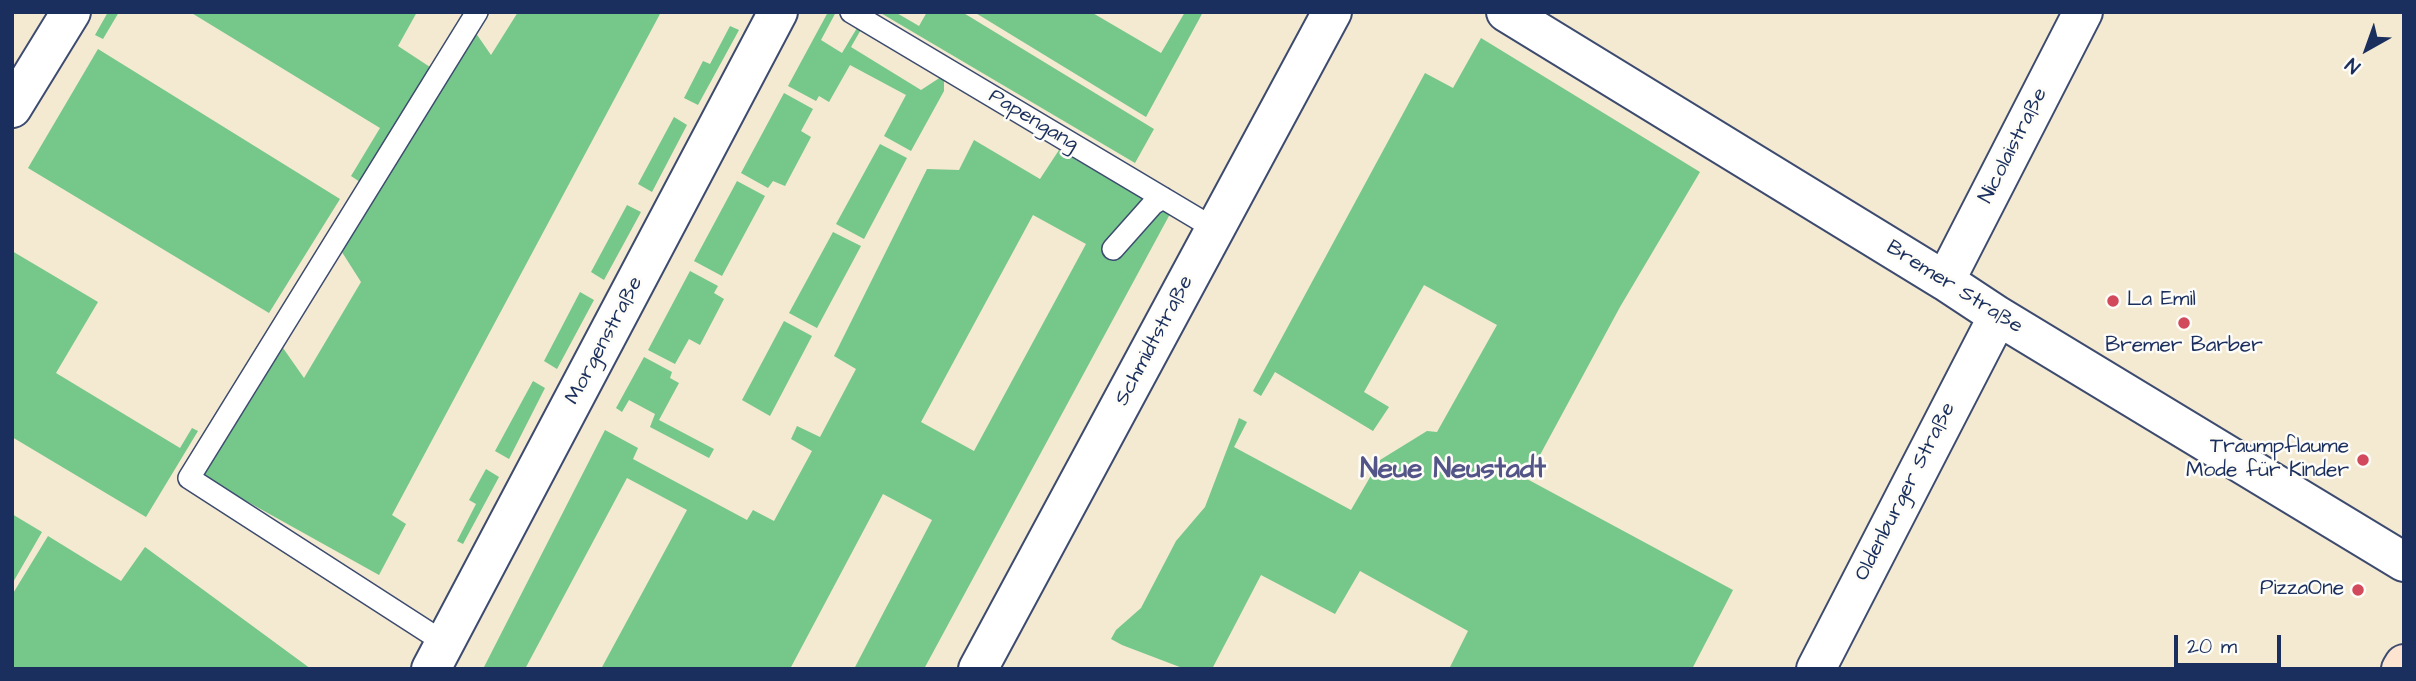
<!DOCTYPE html>
<html>
<head>
<meta charset="utf-8">
<style>
	body { margin:0 }
	#map { position:relative; width:2416px; height:681px; overflow:hidden; background:#f4e9d1; font-family:"Architects Daughter",sans-serif }
	canvas { display:block }
	.frame { position:absolute; inset:0; border:14px solid #1b2f5e; pointer-events:none }
	.north { position:absolute; left:2332px; top:14px; width:70px; height:70px; -webkit-text-stroke:5px #fdfcf7; paint-order:stroke; rotate:220deg; font-size:19px; font-weight:700; line-height:28px; text-align:center; color:#1b2f5e }
	.north::after { content:''; display:block; margin:auto; width:24px; height:32px; background:#1b2f5e; clip-path:polygon(50% 0,100% 100%,50% 72%,0 100%) }
	.scale { position:absolute; left:2174px; top:635px; width:107px; height:32px; box-sizing:border-box; border:4px solid #1b2f5e; border-top:0; padding-left:9px; font-size:21px; line-height:24px; white-space:nowrap; color:#1b2f5e; -webkit-text-stroke:5px #fdfcf7; paint-order:stroke }
</style>
</head>
<body>
<div id="map">
<canvas width="2416" height="681"></canvas>
<div class="frame"></div>
<div class="north">N</div>
<div class="scale">20 m</div>
</div>
<script>
const ctx = document.querySelector('canvas').getContext('2d');
ctx.lineJoin = 'round';
function paint(path, color) { ctx.fillStyle = color; ctx.fill(path, 'evenodd'); }
const shape = rows => new Path2D(rows.map(r => 'M' + r).join(''));
function stroke(path, color, width, dash) { ctx.strokeStyle = color; ctx.lineWidth = width; ctx.lineCap = dash ? 'butt' : 'round'; ctx.setLineDash(dash || []); ctx.stroke(path); }
function label(font, color, halo, rows, align = 'center') {
  ctx.font = font + ' "Architects Daughter",sans-serif'; ctx.lineWidth = 5; ctx.setLineDash([]); ctx.textBaseline = 'middle'; ctx.strokeStyle = halo; ctx.fillStyle = color; for (const [text, x, y, turn = 0] of rows) {
    ctx.save(); ctx.translate(x, y); ctx.rotate((+turn || 0) * Math.PI / 180); ctx.textAlign = isNaN(turn) ? turn : align; if (halo) ctx.strokeText(text, 0, 0); ctx.fillText(text, 0, 0); ctx.restore();
  }
}
const green = shape([
	[108,12,119,12,103,39,95,35],
	[190,12,417,12,398,46,433,69,363,184,351,176,380,128],
	[518,12,661,12,392,515,406,524,379,575,203,477,283,348,304,378,361,282,340,249,473,29,491,55],
	[828,12,836,12,821,40,842,53,860,23,863,26,851,47,921,90,944,75,944,91,911,151,884,136,906,95,850,65,829,102,819,96,816,101,788,86],
	[879,12,895,12,919,26,927,12,962,12,1154,129,1135,163],
	[974,12,1091,12,1161,53,1185,12,1203,12,1146,117],
	[730,26,739,30,698,105,684,98,703,61,710,64],
	[1481,38,1700,172,1620,307,1527,479,1733,590,1692,669,1449,669,1468,631,1360,571,1335,614,1261,575,1212,669,1185,669,1122,645,1111,639,1116,630,1141,608,1176,541,1205,507,1239,418,1247,422,1234,447,1351,510,1380,460,1427,431,1437,432,1497,325,1424,285,1364,392,1389,407,1373,431,1275,372,1261,396,1253,391,1425,73,1453,88],
	[98,49,340,199,269,313,28,168],
	[784,93,813,109,801,131,811,137,785,186,773,181,768,188,741,173],
	[674,117,687,125,652,192,638,184],
	[974,140,1040,179,1059,150,1170,214,924,669,854,669,932,520,883,494,790,669,601,669,687,510,627,478,525,669,483,669,605,430,638,448,633,459,747,520,753,510,774,521,812,451,791,439,797,426,820,437,856,369,834,356,927,169,959,170],
	[1033,215,1086,244,974,451,921,422],
	[880,144,907,158,864,239,836,224],
	[737,181,765,196,722,276,694,261],
	[627,205,641,212,604,280,591,272],
	[833,232,861,246,817,328,789,313],
	[12,251,98,302,56,373,180,448,192,428,198,431,146,517,12,437],
	[690,271,718,286,714,293,724,299,700,345,689,339,675,364,648,350],
	[580,292,594,300,557,369,544,361],
	[784,321,812,336,770,416,742,400],
	[644,357,672,372,670,378,679,383,659,420,714,449,709,458,650,427,655,414,629,400,622,412,616,408],
	[533,381,545,388,509,459,495,451],
	[486,469,499,477,463,544,457,541,476,504,469,500],
	[12,514,42,532,12,584],
	[48,536,121,581,145,547,311,669,12,669,12,595]
]);
const service = shape([
	[851,12,1215,229],
	[1113,249,1153,204,1163,198],
	[445,643,189,478,477,12]
]);
const minor = shape([
	[1506,12,1945,281,1998,316,2404,562],
	[12,108,71,12],
	[1945,281,2083,12],
	[431,669,778,12],
	[978,669,1332,12],
	[1816,669,1998,316]
]);
const secondary = shape([
	[2401,669,2404,664]
]);
const markers = [
	[2113,301,7,"#d1495b"],
	[2184,323,7,"#d1495b"],
	[2363,460,7,"#d1495b"],
	[2358,590,7,"#d1495b"]
];
const streetNames = [
	["Papengang",1033,121,31],
	["Nicolaistraße",2014,146,-63],
	["Bremer Straße",1954,288,32],
	["Morgenstraße",605,341,-62],
	["Schmidtstraße",1155,341,-62],
	["Oldenburger Straße",1906,492,-63]
];
const poiNames = [
	["La Emil",2127,301,"left"],
	["Bremer Barber",2184,347,"center"],
	["Traumpflaume",2349,448],
	["Mode für Kinder",2349,472],
	["PizzaOne",2344,590]
];
const districtNames = [
	["Neue Neustadt",1453,471]
];
paint(green, '#75c78a');
stroke(service, '#3c4b6f', 24);
stroke(minor, '#3c4b6f', 42);
stroke(secondary, '#3c4b6f', 42);
stroke(service, '#fff', 21);
stroke(minor, '#fff', 38);
stroke(secondary, '#fde4d1', 38);
for (const [x, y, r, color] of markers) { const dot = new Path2D(); dot.arc(x, y, r, 0, 2 * Math.PI); ctx.fillStyle = color; ctx.fill(dot); stroke(dot, '#fdfcf7', 2.5); }
label('21px', '#1b2f5e', '#fdfcf7', streetNames);
label('21px', '#1b2f5e', '#fdfcf7', poiNames, 'right');
label('bold 28px', '#535487', '#fdfcf7', districtNames);
</script>
</body>
</html>
